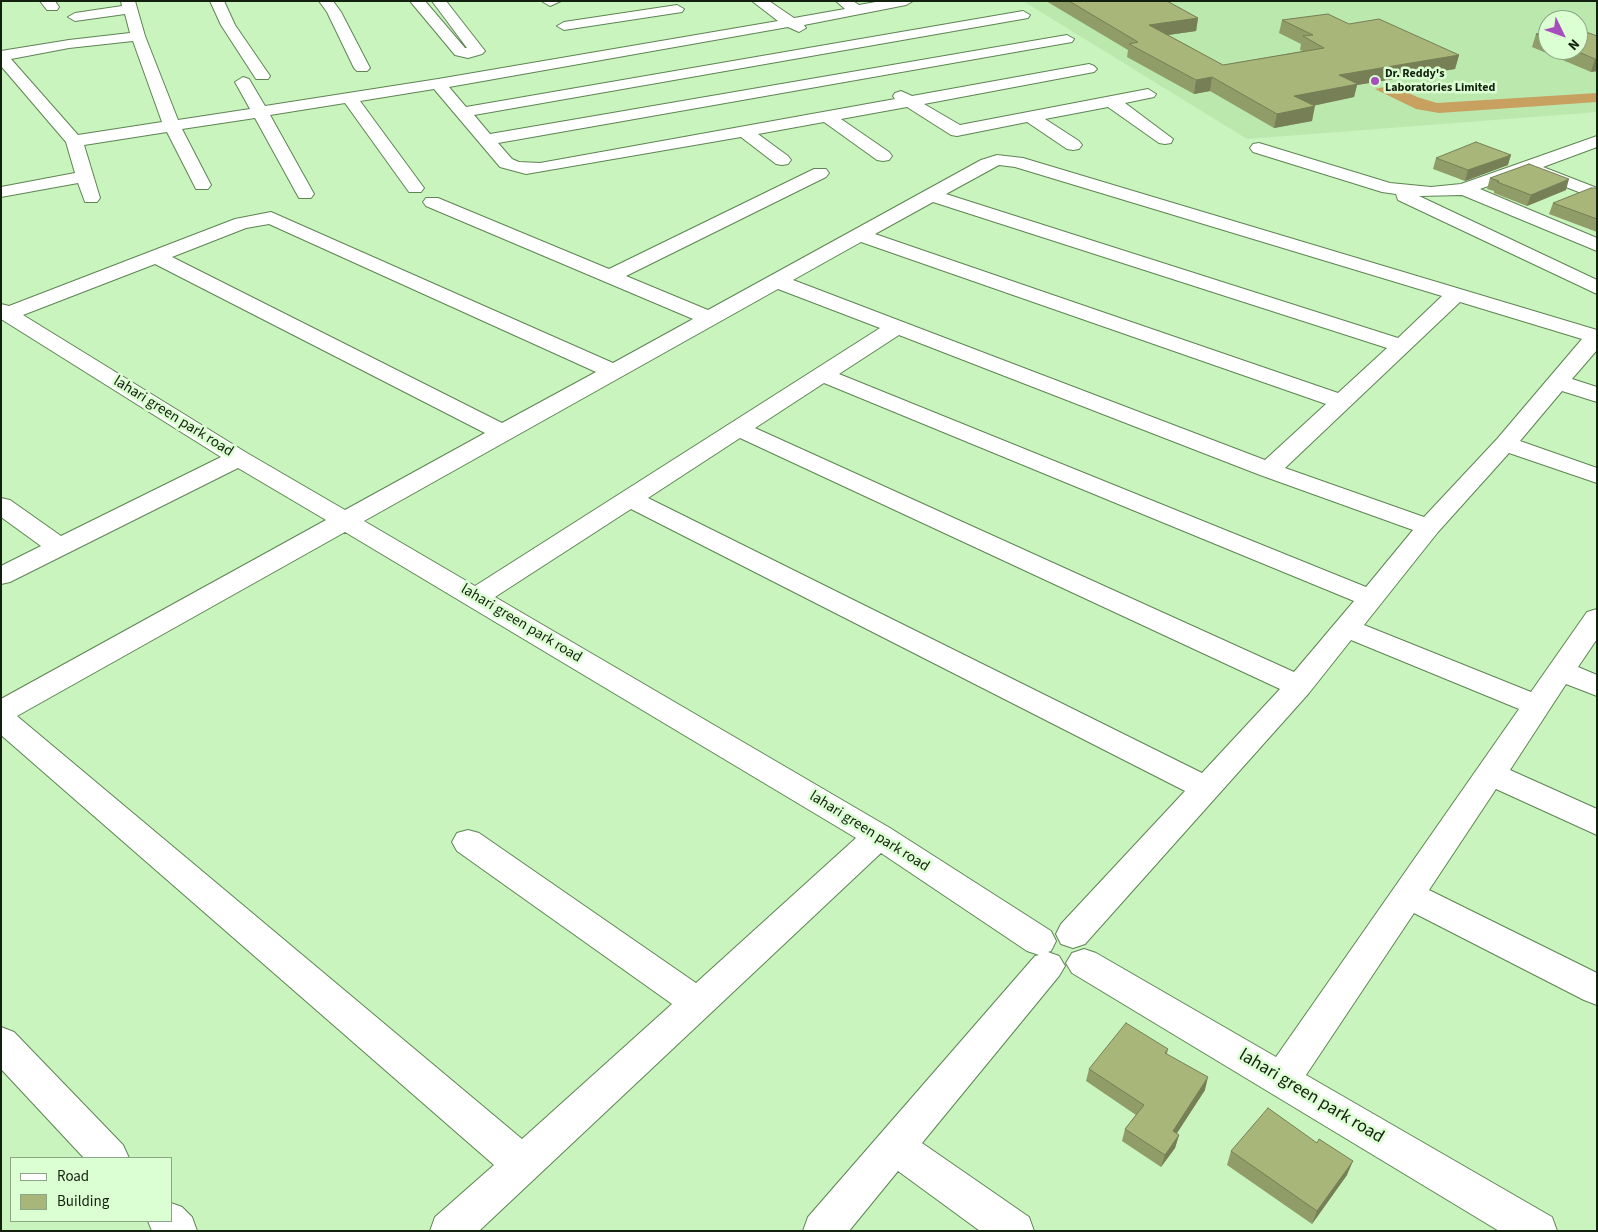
<!DOCTYPE html>
<html>
<head>
<meta charset="utf-8">
<style>
	body { margin:0 }
	#map { position:relative; width:1598px; height:1232px; overflow:hidden; background:#c9f4be; font-family:"Source Sans 3",sans-serif }
	canvas { display:block }
	.frame { position:absolute; inset:0; border:2px solid #12210e; pointer-events:none }
	.legend { position:absolute; left:10px; top:1157px; width:162px; height:65px; box-sizing:border-box; background:#dcfed3; border:1px solid #8ba684; margin:0; padding:6px 9px; list-style:none; font-size:15px; color:#12210e }
	.legend li { display:flex; align-items:center; gap:10px; height:25px }
	.legend b { width:25px; border:1px solid #8ba684 }
	.north { position:absolute; left:1538px; top:10px; width:50px; height:50px; box-sizing:border-box; background:#dcfed3; border:1px solid #8ba684; border-radius:50%; rotate:132deg; font-size:14px; font-weight:700; line-height:20px; text-align:center; color:#12210e }
	.north::after { content:''; display:block; margin:auto; width:18px; height:22px; background:#a64fbc; clip-path:polygon(50% 0,100% 100%,50% 72%,0 100%) }
</style>
</head>
<body>
<div id="map">
<canvas width="1598" height="1232"></canvas>
<div class="frame"></div>
<ul class="legend">
<li><b style="height:6px;background:#fff"></b>Road</li>
<li><b style="height:14px;background:#a8b679"></b>Building</li>
</ul>
<div class="north">N</div>
</div>
<script>
const ctx = document.querySelector('canvas').getContext('2d');
ctx.lineJoin = 'round';
function paint(path, color) { ctx.fillStyle = color; ctx.fill(path, 'evenodd'); }
const shape = rows => new Path2D(rows.map(r => 'M' + r).join(''));
function stroke(path, color, width, dash) { ctx.strokeStyle = color; ctx.lineWidth = width; ctx.lineCap = dash ? 'butt' : 'round'; ctx.setLineDash(dash || []); ctx.stroke(path); }
function label(font, color, halo, rows, align = 'center') {
  ctx.font = font + ' "Source Sans 3",sans-serif'; ctx.lineWidth = 5; ctx.setLineDash([]); ctx.textBaseline = 'middle'; ctx.strokeStyle = halo; ctx.fillStyle = color; for (const [text, x, y, turn = 0] of rows) {
    ctx.save(); ctx.translate(x, y); ctx.rotate((+turn || 0) * Math.PI / 180); ctx.textAlign = isNaN(turn) ? turn : align; if (halo) ctx.strokeText(text, 0, 0); ctx.fillText(text, 0, 0); ctx.restore();
  }
}
const built = shape([
	[1023,1,1597,1,1597,112,1247,139],
	[1548,20,1578,20,1578,50,1548,50]
]);
const forest = shape([
	[1393,85,1417,97,1437,103,1597,93,1597,102,1439,113,1416,109,1375,89]
]);
const minor = shape([
	[40,1,55,1,59,7,57,10,47,10,40,1],
	[121,1,135,1,145,36,178,120,250,109,235,82,243,77,249,79,265,106,438,79,778,21,752,1,769,1,794,18,845,9,836,1,853,1,859,5,881,1,913,1,906,5,804,25,806,28,799,32,788,27,449,87,466,107,1023,11,1030,15,1028,18,474,115,490,134,1067,35,1074,39,1072,42,498,143,512,159,519,162,540,163,895,99,893,96,895,93,901,91,912,96,1089,64,1094,66,1097,69,1094,72,924,104,960,125,1148,89,1156,94,1154,97,1125,103,1173,139,1171,143,1165,144,1159,143,1108,107,1045,119,1079,141,1082,145,1079,149,1073,150,1067,149,1027,122,957,136,951,135,907,107,841,119,889,152,892,156,889,160,883,161,877,160,824,122,758,134,788,156,791,160,788,164,782,165,776,164,741,137,526,174,500,167,434,89,360,101,424,188,421,192,409,192,345,103,270,115,314,194,311,198,299,198,255,118,182,129,211,185,208,189,196,189,167,132,84,145,100,198,97,202,85,202,78,183,1,197,1,187,75,173,66,142,1,66,1,51,69,40,130,33,125,14,75,21,68,17,75,13,122,6,121,1],
	[133,41,162,122,78,135,11,59,69,48,133,41],
	[210,1,224,1,235,25,270,76,268,79,256,79,221,25,210,1],
	[319,1,333,1,341,12,370,68,367,71,357,71,354,68,327,12,319,1],
	[410,1,425,1,465,48,467,48,432,1,446,1,485,51,482,54,468,58,455,55,410,1],
	[561,1,550,6,543,2,544,1,561,1],
	[677,5,684,9,682,12,564,30,557,26,564,22,677,5],
	[1597,136,1597,147,1543,167,1597,188,1597,199,1527,172,1480,189,1597,238,1597,251,1462,195,1419,196,1597,280,1597,294,1398,200,1396,194,1382,192,1253,152,1250,148,1253,144,1259,143,1390,183,1431,187,1461,184,1597,136],
	[997,155,1023,158,1597,330,1597,350,1572,379,1597,387,1597,402,1562,391,1520,441,1597,468,1597,483,1509,453,1438,532,1364,625,1531,692,1587,612,1597,609,1597,639,1578,667,1597,675,1597,696,1566,684,1510,770,1597,809,1597,835,1496,789,1429,890,1597,973,1597,1005,1584,1000,1414,913,1306,1075,1552,1217,1557,1231,1499,1231,1072,973,1066,963,1072,953,1084,949,1096,953,1276,1057,1519,709,1351,640,1309,693,1085,944,1073,948,1061,944,1056,934,1061,924,1185,791,631,509,495,597,890,828,1051,931,1056,941,1051,951,1048,952,1059,956,1065,966,1059,976,922,1143,1029,1217,1034,1231,980,1231,898,1171,849,1231,803,1231,808,1217,1035,956,1039,955,1027,951,881,853,479,1231,430,1231,435,1217,494,1165,1,735,1,699,326,520,238,468,10,582,1,584,1,566,41,546,1,517,1,498,10,500,61,536,221,457,1,319,1,304,9,306,235,219,271,212,613,363,693,319,426,206,423,202,426,198,438,198,609,269,814,169,826,169,829,173,826,177,626,276,708,310,981,160,997,155],
	[999,165,1015,167,1442,296,1398,338,946,194,999,165],
	[933,202,1387,348,1338,393,875,234,933,202],
	[269,224,596,372,502,423,172,257,246,228,269,224],
	[861,242,1326,404,1265,460,793,280,861,242],
	[155,264,485,433,345,510,247,453,23,315,155,264],
	[778,289,880,328,475,586,364,521,778,289],
	[1460,302,1582,339,1497,439,1424,517,1285,468,1460,302],
	[899,335,1260,475,1413,530,1366,587,839,374,899,335],
	[824,383,1354,601,1294,672,755,428,824,383],
	[740,438,1280,689,1202,773,648,498,740,438],
	[345,532,856,838,696,983,479,833,468,830,457,833,452,842,457,851,672,1004,522,1139,17,716,345,532],
	[1,1027,14,1032,123,1145,129,1158,84,1158,1,1069,1,1027],
	[171,1203,182,1207,192,1217,197,1231,152,1231,148,1221,171,1221,171,1203]
]);
const wall = shape([
	[1046,1,1167,1,1198,18,1196,31,1168,35,1223,65,1303,51,1300,50,1301,44,1279,33,1282,20,1349,24,1459,55,1455,69,1357,85,1354,97,1313,106,1312,121,1274,128,1210,91,1194,94,1127,57,1128,50],
	[1548,32,1548,50,1578,50,1597,36,1597,71,1591,72,1532,47,1536,34],
	[1436,158,1508,165,1465,181,1433,169],
	[1490,178,1566,190,1527,206,1494,193,1494,191,1487,189],
	[1597,188,1597,232,1549,214,1553,203],
	[1168,1049,1167,1054,1205,1090,1176,1134,1179,1135,1175,1148,1161,1167,1122,1141,1125,1129,1136,1115,1086,1081,1089,1069],
	[1231,1151,1347,1175,1312,1224,1227,1165]
]);
const shadedWall = shape([
	[1198,18,1196,31,1147,38,1149,25],
	[1459,55,1455,69,1357,85,1354,97,1292,110,1294,96,1339,75],
	[1595,59,1597,59,1597,71,1591,72],
	[1212,77,1210,91,1194,94,1196,80],
	[1315,106,1312,121,1274,128,1277,114],
	[1511,155,1508,165,1465,181,1468,170],
	[1569,179,1566,190,1527,206,1531,195],
	[1208,1077,1205,1090,1170,1144,1173,1131],
	[1179,1135,1175,1148,1161,1167,1165,1155],
	[1353,1161,1347,1175,1312,1224,1317,1211]
]);
const building = shape([
	[1069,1,1167,1,1198,18,1149,25,1223,65,1324,48,1303,36,1313,35,1282,20,1328,14,1349,24,1379,19,1459,55,1339,75,1358,84,1294,96,1315,106,1277,114,1212,77,1196,80,1129,44,1138,42,1069,1],
	[1578,29,1597,36,1597,59,1595,59,1574,50,1578,50,1578,29],
	[1548,32,1548,39,1536,34,1548,32],
	[1476,142,1511,155,1468,170,1436,158,1476,142],
	[1529,164,1569,179,1531,195,1497,182,1499,181,1490,178,1529,164],
	[1591,188,1597,188,1597,219,1553,203,1591,188],
	[1126,1023,1168,1049,1165,1053,1208,1077,1173,1131,1179,1135,1165,1155,1125,1129,1144,1105,1089,1069,1126,1023],
	[1268,1108,1317,1143,1319,1139,1353,1161,1317,1211,1231,1151,1268,1108]
]);
const markers = [
	[1375,81,5,"#a64fbc"]
];
const farPoinames = [
	["Dr. Reddy's",1385,74],
	["Laboratories Limited",1385,88]
];
const streetNames = [
	["lahari green park road",173,417,32],
	["lahari green park road",521,624,31],
	["lahari green park road",869,832,32]
];
const nearStreetnames = [
	["lahari green park road",1311,1097,31]
];
paint(built, '#bae8ad');
paint(forest, '#c8a161');
stroke(minor, '#5e8453', 2);
paint(minor, '#fff');
paint(wall, '#909d68');
paint(shadedWall, '#767f55');
paint(building, '#a8b679');
stroke(building, '#767f55', 1);
for (const [x, y, r, color] of markers) { const dot = new Path2D(); dot.arc(x, y, r, 0, 2 * Math.PI); ctx.fillStyle = color; ctx.fill(dot); stroke(dot, '#dcfed3', 2); }
label('bold 12px', '#12210e', '#dcfed3', farPoinames, 'left');
label('15px', '#12210e', '#dcfed3', streetNames);
label('18px', '#12210e', '#dcfed3', nearStreetnames);
</script>
</body>
</html>
